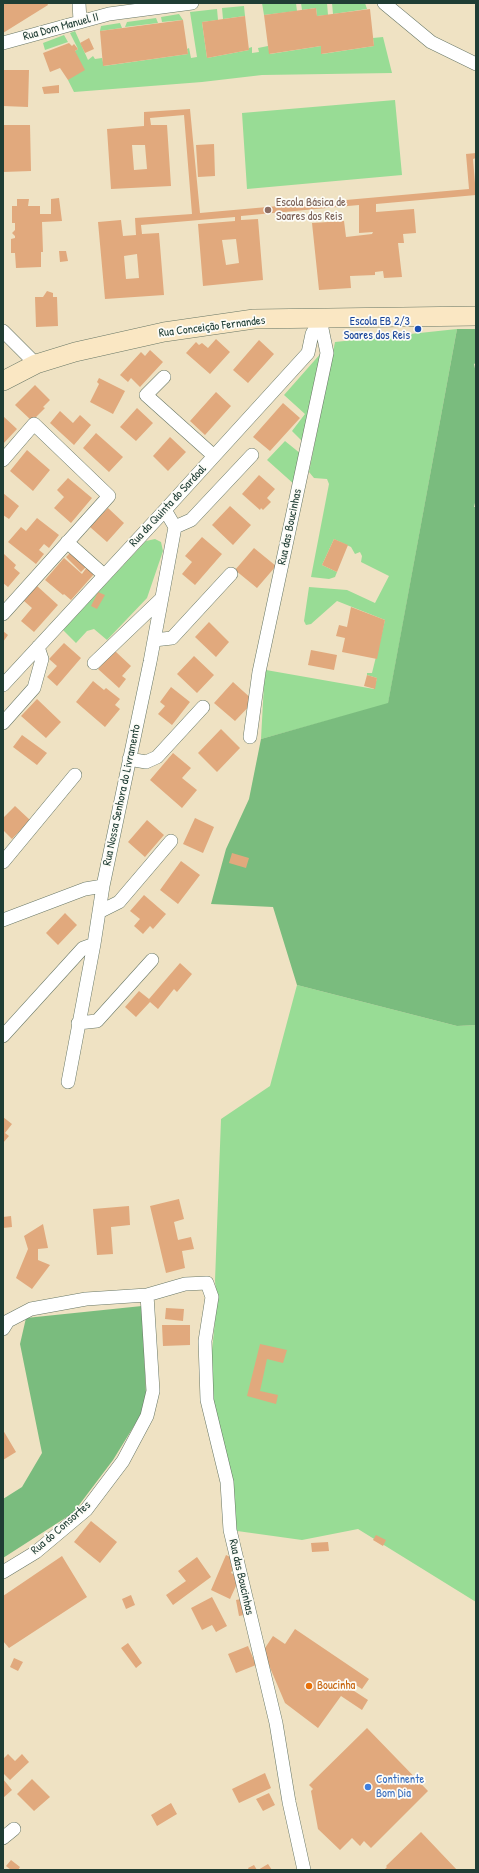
<!DOCTYPE html>
<html>
<head>
<meta charset="utf-8">
<style>
	body { margin:0 }
	#map { position:relative; width:479px; height:1873px; overflow:hidden; background:#efe2c3; font-family:"Patrick Hand",sans-serif }
	canvas { display:block }
	.frame { position:absolute; inset:0; border:4px solid #1f3d34; pointer-events:none }
</style>
</head>
<body>
<div id="map">
<canvas width="479" height="1873"></canvas>
<div class="frame"></div>
</div>
<script>
const ctx = document.querySelector('canvas').getContext('2d');
ctx.lineJoin = 'round';
function paint(path, color) { ctx.fillStyle = color; ctx.fill(path, 'evenodd'); }
const shape = rows => new Path2D(rows.map(r => 'M' + r).join(''));
function stroke(path, color, width, dash) { ctx.strokeStyle = color; ctx.lineWidth = width; ctx.lineCap = dash ? 'butt' : 'round'; ctx.setLineDash(dash || []); ctx.stroke(path); }
function label(font, color, halo, rows, align = 'center') {
  ctx.font = font + ' "Patrick Hand",sans-serif'; ctx.lineWidth = 3.5; ctx.setLineDash([]); ctx.textBaseline = 'middle'; ctx.strokeStyle = halo; ctx.fillStyle = color; for (const [text, x, y, turn = 0] of rows) {
    ctx.save(); ctx.translate(x, y); ctx.rotate((+turn || 0) * Math.PI / 180); ctx.textAlign = isNaN(turn) ? turn : align; if (halo) ctx.strokeText(text, 0, 0); ctx.fillText(text, 0, 0); ctx.restore();
  }
}
const green = shape([
	[262,3,296,3,297,11,264,15],
	[301,3,327,3,328,15,317,16,316,8,302,10],
	[332,3,365,3,367,9,333,14],
	[244,6,245,16,223,19,222,8],
	[217,9,218,20,202,22,207,58,249,50,249,48,252,47,252,53,259,52,258,48,268,46,270,54,321,46,322,54,374,46,373,38,383,37,392,73,262,75,202,82,74,92,68,80,75,51,78,49,70,33,75,31,88,60,93,56,95,59,102,58,104,66,188,54,187,49,189,48,191,58,197,57,190,12],
	[179,14,183,20,162,22,161,17],
	[156,18,158,23,125,27,127,22],
	[120,23,122,28,100,31,101,26],
	[64,35,68,42,45,50,43,43],
	[395,100,402,175,247,189,242,113],
	[457,329,388,704,261,739,264,684,266,670,374,689,377,678,367,675,367,673,372,673,385,620,337,601,311,624,306,625,304,621,309,587,347,590,375,603,389,576,361,562,362,556,360,552,355,554,351,547,334,539,322,565,337,572,335,577,329,579,311,577,329,484,327,479,314,478,309,472,335,342],
	[322,352,303,442,292,431,305,414,284,395],
	[285,441,301,454,295,485,267,460],
	[155,539,161,542,163,551,147,598,107,640,94,629,87,631,76,643,63,630,146,541],
	[297,985,457,1026,476,1025,476,1602,358,1529,302,1540,230,1530,207,1400,217,1301,215,1281,221,1119,270,1086]
]);
const forest = shape([
	[457,329,476,329,476,363,474,364,476,373,476,499,474,507,476,507,476,1025,457,1026,297,985,273,907,211,904,226,849,249,799,261,739,388,703],
	[142,1306,146,1394,142,1413,113,1460,73,1513,3,1558,3,1499,22,1487,42,1453,20,1344,26,1318]
]);
const building = shape([
	[3,3,47,3,48,5,3,33],
	[316,8,317,16,370,9,374,46,321,54,321,46,269,54,264,15],
	[245,16,249,50,207,58,202,22],
	[183,20,188,54,103,66,100,31],
	[89,38,94,49,85,53,80,43],
	[69,43,72,46,74,44,78,49,75,51,85,70,68,80,60,68,50,72,43,53],
	[3,70,29,70,28,107,3,106],
	[59,85,59,93,44,94,42,87],
	[190,109,200,213,469,189,466,154,476,153,476,158,473,159,476,195,376,204,376,212,414,209,416,233,403,234,404,243,398,243,402,277,384,278,383,271,375,272,375,275,350,276,351,288,319,290,312,223,344,221,346,237,372,234,373,232,359,233,359,205,241,216,241,220,258,219,263,280,203,286,198,224,235,221,235,217,141,225,142,234,159,233,164,295,105,299,98,222,121,220,123,236,136,235,135,218,192,214,184,115,150,118,151,125,167,125,171,186,111,189,107,129,144,126,144,112],
	[132,145,145,145,147,169,134,170],
	[236,239,239,263,226,265,222,240],
	[137,254,139,278,126,279,124,256],
	[3,125,30,125,31,171,3,172],
	[214,144,215,176,198,177,196,145],
	[59,198,62,221,42,222,43,252,41,252,41,267,16,268,15,253,11,253,11,239,15,238,15,236,12,233,15,230,15,223,12,223,12,206,17,206,17,199,29,199,28,206,40,206,40,214,51,214,51,199],
	[59,251,66,251,68,261,60,262],
	[47,291,53,293,53,297,57,297,58,326,36,327,35,297,43,297],
	[216,339,230,352,210,374,186,353,196,342,199,345,202,343,208,348],
	[259,340,274,354,248,383,233,370],
	[150,350,163,362,140,387,131,378,128,382,120,375,141,352,145,356],
	[99,378,125,391,113,414,90,402,99,384,97,382],
	[35,385,50,400,43,407,45,408,32,421,15,405],
	[216,392,231,406,205,435,190,421],
	[283,403,300,418,270,451,253,437],
	[137,408,153,423,136,441,120,427],
	[60,411,73,423,80,415,91,425,74,445,50,423],
	[3,416,17,429,3,444],
	[96,433,123,457,109,472,83,448],
	[170,437,186,452,168,471,153,456],
	[27,450,50,470,33,491,10,471],
	[259,475,275,489,267,498,271,502,263,510,261,508,260,510,242,494],
	[68,478,92,498,71,523,54,508,64,497,57,490],
	[3,493,19,506,9,519,3,515],
	[230,506,251,525,233,545,212,525],
	[108,508,124,523,107,542,90,527],
	[37,518,59,535,49,548,44,544,39,550,44,554,36,564,8,542,21,527,26,531],
	[202,537,222,554,195,585,182,574,192,562,185,556],
	[334,539,348,545,337,572,322,565],
	[254,548,276,566,257,588,235,570],
	[71,552,86,567,81,572,66,557],
	[4,554,16,565,14,568,20,573,8,587,3,583],
	[64,558,82,574,87,567,94,574,71,600,64,594,63,595,45,580],
	[37,586,58,605,34,632,21,621,32,608,24,601],
	[98,592,105,595,97,609,91,606],
	[351,607,385,620,377,659,342,652,345,638,336,636,339,625,347,627],
	[209,622,229,642,216,657,195,637],
	[3,631,8,635,3,642],
	[64,643,81,658,57,686,47,677,57,666,49,659],
	[311,650,337,655,334,670,308,665],
	[115,651,131,666,122,676,126,679,119,688,98,669],
	[194,656,214,675,197,693,177,674],
	[367,675,377,678,375,689,364,686],
	[93,681,104,690,106,688,120,699,115,705,120,709,105,727,76,702],
	[233,682,254,701,235,721,214,703],
	[171,687,190,702,172,725,158,714,165,706,160,702],
	[37,699,61,722,46,738,21,716],
	[221,729,240,748,217,772,198,753],
	[22,735,47,753,37,765,13,747],
	[173,753,191,768,182,778,197,790,182,808,150,780],
	[15,806,30,820,12,839,3,830,3,818],
	[195,818,214,827,203,853,183,844],
	[147,820,164,835,145,857,128,842],
	[232,853,249,858,246,868,229,863],
	[181,861,200,875,178,904,160,890],
	[144,895,166,914,153,929,150,926,143,934,134,926,140,919,130,911],
	[65,913,77,925,58,945,46,933],
	[180,963,192,974,177,992,174,989,158,1009,150,1002,136,1017,125,1007,139,991,149,999],
	[3,1117,12,1124,5,1133,9,1136,3,1143],
	[179,1199,184,1219,174,1222,178,1240,191,1237,194,1249,182,1251,185,1268,166,1273,150,1206],
	[129,1206,130,1225,111,1227,113,1254,97,1255,93,1209],
	[11,1216,12,1227,3,1228,3,1217],
	[43,1224,48,1248,38,1249,38,1260,50,1265,32,1289,16,1278,28,1249,24,1236],
	[166,1308,184,1309,183,1321,165,1319],
	[162,1325,190,1325,190,1345,163,1346],
	[260,1344,287,1350,283,1363,267,1359,260,1391,278,1395,276,1404,247,1396],
	[3,1430,16,1452,3,1460],
	[91,1521,117,1542,100,1563,74,1542],
	[376,1535,386,1540,383,1546,373,1540],
	[328,1542,329,1551,312,1552,311,1543],
	[226,1555,237,1560,231,1573,240,1577,230,1599,211,1590],
	[62,1556,87,1597,9,1648,3,1641,3,1596],
	[197,1557,211,1577,173,1605,166,1595,186,1581,178,1571],
	[131,1595,135,1605,126,1609,122,1599],
	[212,1597,227,1626,216,1632,212,1625,202,1630,191,1608],
	[246,1598,249,1614,239,1616,236,1600],
	[295,1629,369,1679,362,1689,351,1682,348,1687,368,1700,362,1710,341,1696,318,1728,285,1703,263,1651,273,1636,285,1644],
	[128,1643,142,1663,136,1668,121,1648],
	[248,1646,256,1665,236,1673,228,1654],
	[14,1658,23,1662,18,1671,10,1667],
	[367,1728,428,1791,371,1848,364,1841,360,1846,352,1838,340,1850,318,1829,311,1791,313,1789,309,1785],
	[8,1754,15,1761,22,1754,29,1762,10,1780,3,1773,3,1759],
	[265,1773,271,1788,239,1803,232,1789],
	[3,1779,12,1790,3,1798],
	[32,1779,50,1797,34,1811,17,1794],
	[269,1793,275,1805,263,1811,256,1799],
	[171,1803,177,1814,157,1826,151,1815],
	[421,1832,457,1870,384,1870,387,1867,386,1866],
	[11,1860,20,1867,18,1870,11,1870,6,1866],
	[268,1864,272,1870,258,1870],
	[254,1865,257,1870,249,1870,248,1868]
]);
const minor = shape([
	[79,3,80,21],
	[384,3,431,42,476,64],
	[3,43,109,14,192,3],
	[3,331,36,364],
	[164,377,146,395,214,456],
	[3,460,34,424,109,496,3,614],
	[175,527,191,520,252,455],
	[67,542,104,575],
	[154,640,172,638,231,574],
	[94,663,162,598],
	[3,685,165,510,308,353,312,334,320,319],
	[3,723,34,688,42,659,38,647],
	[250,737,259,672,327,353,320,319],
	[129,759,146,762,157,757,203,707],
	[3,862,75,775],
	[99,912,119,902,171,841],
	[3,920,85,889,103,886],
	[78,1023,97,1021,152,960],
	[3,1036,83,948,94,944],
	[68,1082,94,944,103,886,150,662,175,527,165,510],
	[3,1329,8,1321,31,1309,86,1299,147,1295,185,1284,207,1283,212,1297,205,1341,207,1400,227,1482,230,1530,276,1723,289,1802,304,1870],
	[3,1572,36,1552,86,1510,123,1461,147,1416,153,1391,147,1295],
	[3,1838,14,1829]
]);
const secondary = shape([
	[3,381,36,364,75,352,164,332,254,319,476,316]
]);
const markers = [
	[268,210,4,"#8d6e63"],
	[418,329,4,"#1a4fb4"],
	[309,1686,4,"#e8710a"],
	[368,1787,4,"#3f7fe0"]
];
const streetNames = [
	["Rua Dom Manuel II",61,27,-15],
	["Rua Conceição Fernandes",212,327,-7],
	["Rua da Quinta do Sardoal",168,506,-47],
	["Rua das Boucinhas",290,527,-78],
	["Rua Nossa Senhora do Livramento",122,795,-78],
	["Rua do Consortes",61,1528,-41],
	["Rua das Boucinhas",241,1577,77]
];
const educationNames = [
	["Escola Básica de",276,203],
	["Soares dos Reis",276,217]
];
const transitNames = [
	["Escola EB 2/3",410,322],
	["Soares dos Reis",410,336]
];
const foodNames = [
	["Boucinha",317,1686]
];
const shopNames = [
	["Continente",376,1780],
	["Bom Dia",376,1794]
];
paint(green, '#98dc95');
paint(forest, '#7abc7e');
paint(building, '#e1a97d');
stroke(minor, '#687766', 14);
stroke(secondary, '#687766', 20);
stroke(minor, '#fff', 13);
stroke(secondary, '#fae7c3', 19);
for (const [x, y, r, color] of markers) { const dot = new Path2D(); dot.arc(x, y, r, 0, 2 * Math.PI); ctx.fillStyle = color; ctx.fill(dot); stroke(dot, '#fdfcf7', 1.5); }
label('12px', '#1f3d34', '#fdfcf7', streetNames);
label('12px', '#785e54', '#fdfcf7', educationNames, 'left');
label('12px', '#164399', '#fdfcf7', transitNames, 'right');
label('12px', '#c56008', '#fdfcf7', foodNames, 'left');
label('12px', '#366cbe', '#fdfcf7', shopNames, 'left');
</script>
</body>
</html>
